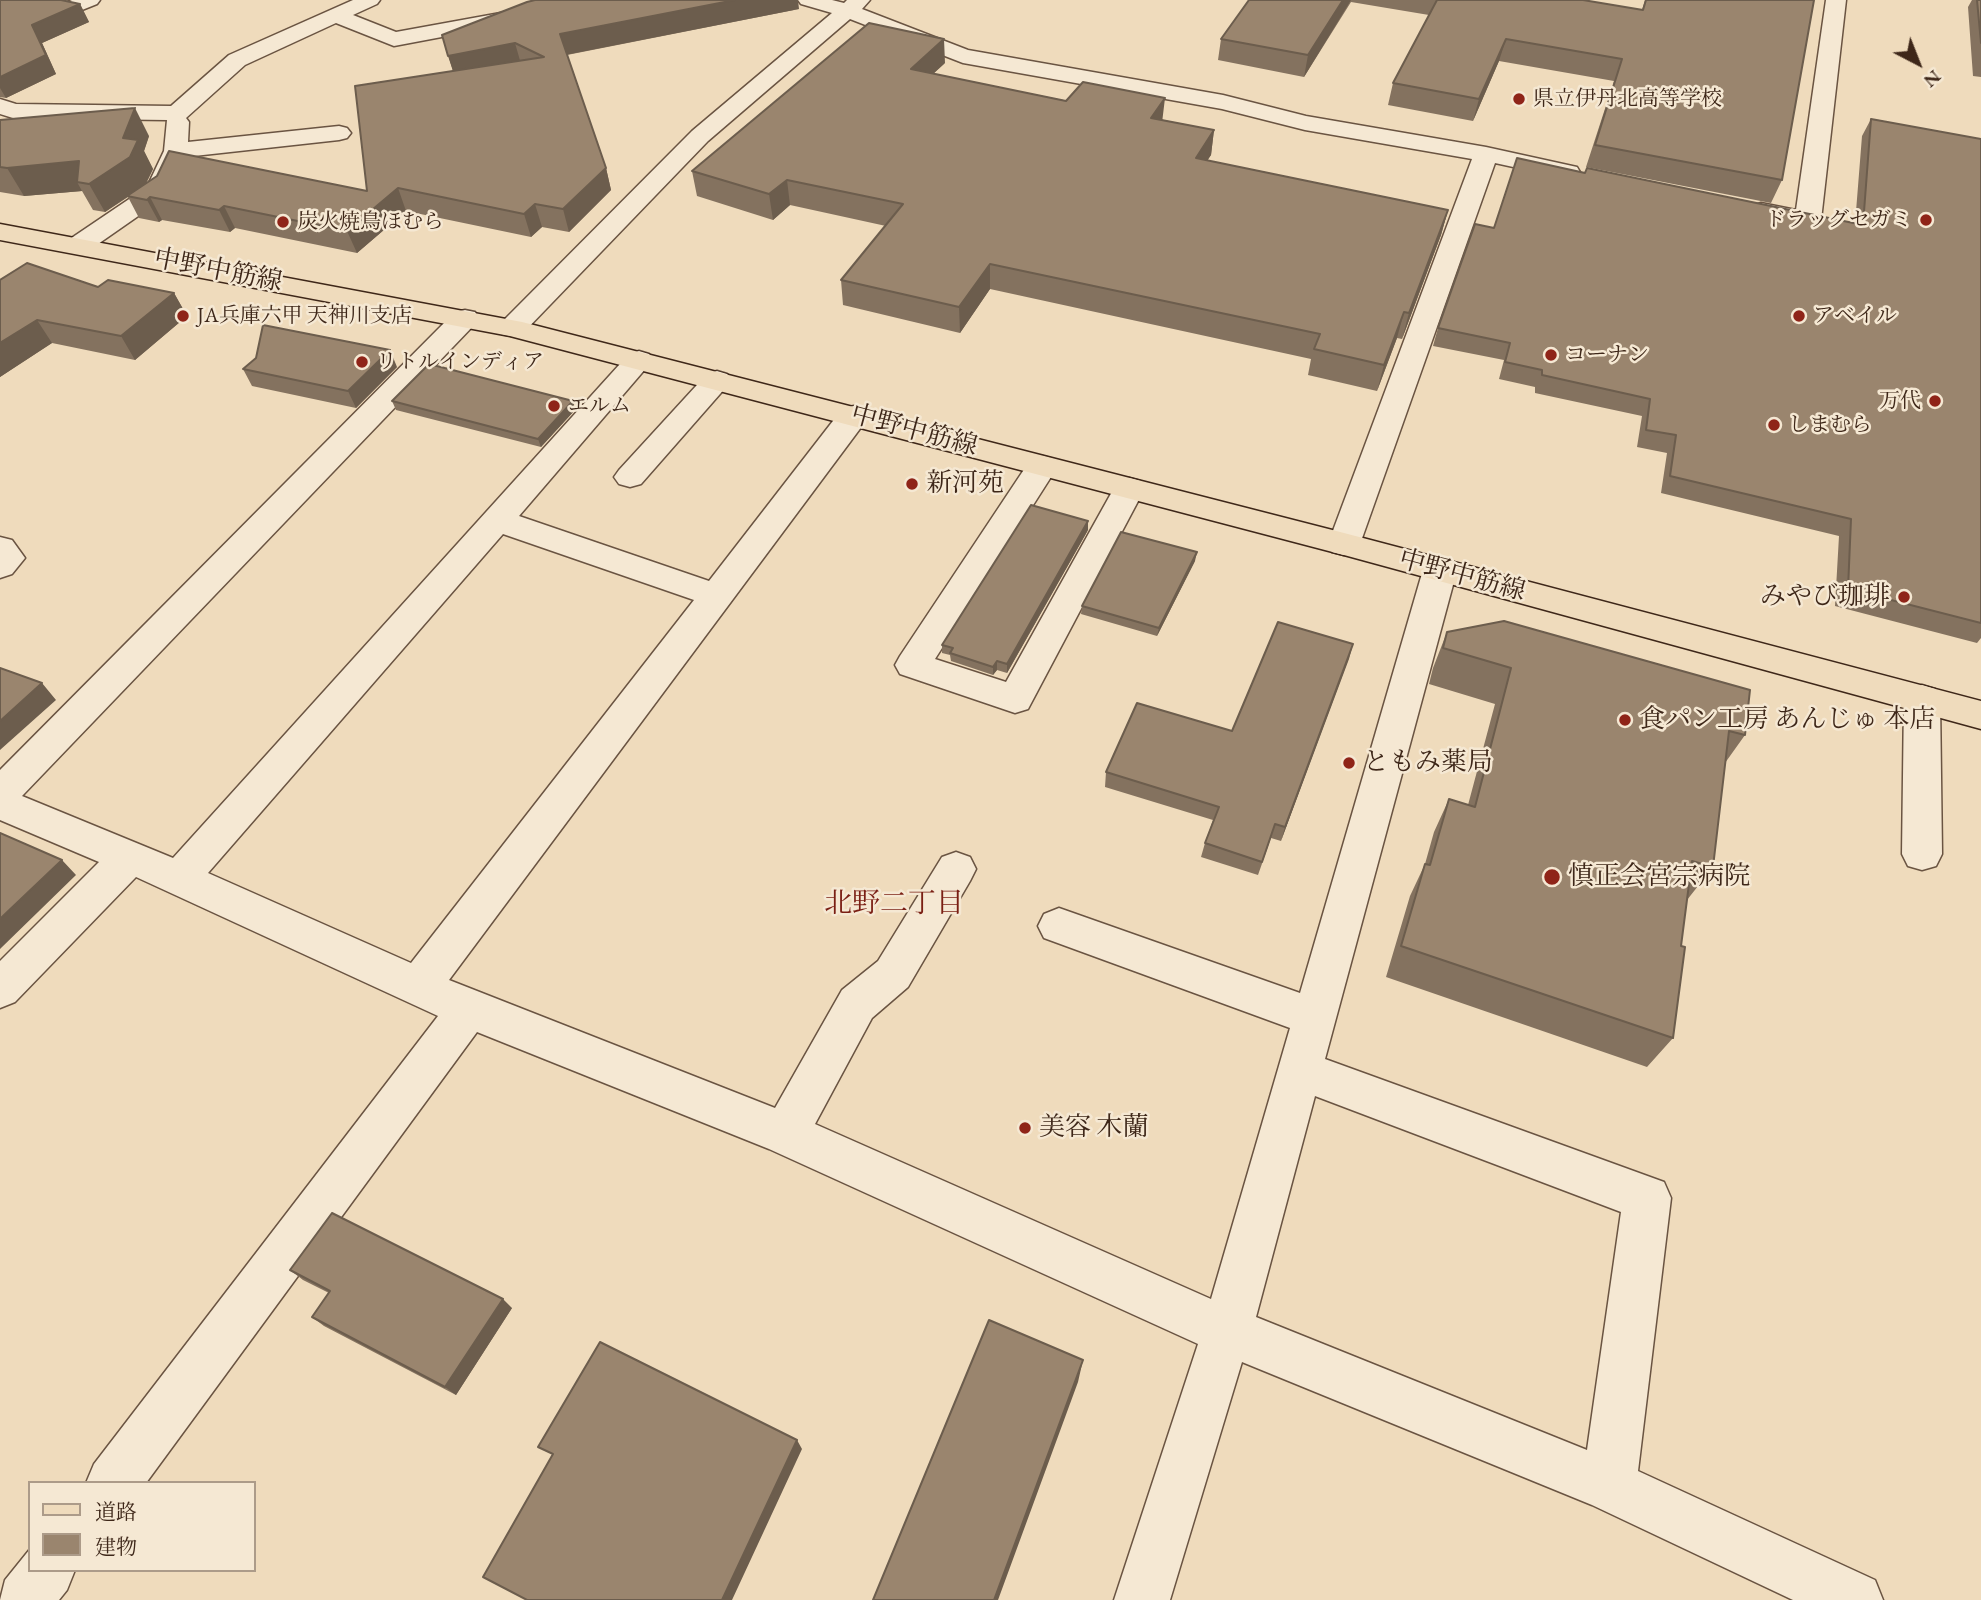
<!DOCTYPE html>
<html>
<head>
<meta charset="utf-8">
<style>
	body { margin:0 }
	#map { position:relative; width:1981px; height:1600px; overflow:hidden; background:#efdbbc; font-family:"EB Garamond","Noto Serif JP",serif }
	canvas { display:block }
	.legend { position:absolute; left:28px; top:1481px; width:228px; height:91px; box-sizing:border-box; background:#f5e8d3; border:2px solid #ac9b89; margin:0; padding:9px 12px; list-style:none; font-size:21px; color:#3e2719 }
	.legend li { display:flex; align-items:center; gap:14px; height:35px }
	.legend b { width:35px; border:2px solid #ac9b89 }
	.north { position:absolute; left:1883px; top:28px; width:70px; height:70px; -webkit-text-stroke:5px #f5e8d3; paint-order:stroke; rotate:138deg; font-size:19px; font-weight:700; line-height:28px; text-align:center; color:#3e2719 }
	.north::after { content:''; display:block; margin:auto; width:24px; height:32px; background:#3e2719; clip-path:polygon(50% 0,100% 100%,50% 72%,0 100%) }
</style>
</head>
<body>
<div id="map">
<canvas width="1981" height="1600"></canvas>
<ul class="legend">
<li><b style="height:9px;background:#efdbbc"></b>道路</li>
<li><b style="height:19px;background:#9a856e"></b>建物</li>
</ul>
<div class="north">N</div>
</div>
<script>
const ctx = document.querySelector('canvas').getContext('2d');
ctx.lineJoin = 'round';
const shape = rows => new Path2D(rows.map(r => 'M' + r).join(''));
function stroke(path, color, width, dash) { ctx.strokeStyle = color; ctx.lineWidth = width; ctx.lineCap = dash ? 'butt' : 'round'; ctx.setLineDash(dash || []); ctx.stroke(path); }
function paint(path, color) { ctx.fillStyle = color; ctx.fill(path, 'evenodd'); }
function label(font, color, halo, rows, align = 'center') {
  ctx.font = font + ' "EB Garamond","Noto Serif JP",serif'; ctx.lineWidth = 5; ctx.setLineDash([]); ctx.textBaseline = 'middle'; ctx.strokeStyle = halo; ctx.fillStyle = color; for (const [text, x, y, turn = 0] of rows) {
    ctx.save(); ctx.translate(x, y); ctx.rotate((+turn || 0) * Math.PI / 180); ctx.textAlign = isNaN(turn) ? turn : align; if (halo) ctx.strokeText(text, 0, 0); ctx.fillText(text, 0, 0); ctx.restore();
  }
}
const minor = shape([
	[12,0,51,0,65,3,72,0,100,0,97,4,67,16,15,4,12,0],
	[353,0,380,0,377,4,353,15,396,32,572,0,616,0,613,4,606,6,394,46,336,23,245,65,186,118,189,122,188,142,339,126,347,128,351,133,347,138,339,140,185,157,167,196,88,251,79,253,70,251,66,245,70,239,147,187,164,151,167,120,13,118,0,114,0,99,16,104,171,106,229,55,353,0],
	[798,0,832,0,844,3,847,0,870,0,862,9,968,50,1223,95,1306,116,1486,147,1577,167,1580,172,1577,177,1568,179,1495,163,1360,544,1356,552,1344,555,1332,552,1328,544,1472,159,1305,130,1222,109,963,63,850,19,708,141,522,334,512,336,502,334,498,328,502,322,692,131,832,13,801,4,798,0],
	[1826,0,1846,0,1821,220,1817,225,1808,228,1752,216,1748,211,1752,206,1761,203,1796,210,1826,0],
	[465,310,475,312,479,318,475,324,22,796,173,858,629,354,639,351,649,354,653,360,519,516,709,581,843,408,854,406,865,408,869,415,865,422,449,980,775,1108,842,990,878,961,942,857,956,852,970,857,976,869,970,881,908,987,872,1018,815,1124,1211,1299,1290,1028,1044,938,1038,926,1044,914,1059,908,1300,993,1423,570,1428,562,1440,558,1452,562,1457,570,1325,1059,1664,1182,1671,1198,1638,1471,1875,1580,1883,1600,1793,1600,1592,1505,1242,1362,1170,1600,1114,1600,1198,1344,769,1149,477,1032,146,1483,86,1483,94,1464,438,1016,136,877,15,1002,0,1008,0,961,99,862,0,820,0,770,455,312,465,310],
	[503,534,694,600,411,963,208,873,503,534],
	[1315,1096,1621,1212,1587,1450,1256,1317,1315,1096],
	[717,371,727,374,732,380,727,386,641,484,630,487,619,484,614,477,619,470,707,374,717,371],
	[1042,456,1053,459,1058,466,935,659,1006,682,1118,481,1129,478,1140,481,1145,488,1028,709,1015,713,900,674,895,665,900,656,1031,459,1042,456],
	[0,537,12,540,25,558,12,574,0,578,0,537],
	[1922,685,1935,689,1940,699,1942,854,1936,866,1922,870,1908,866,1902,854,1904,699,1909,689,1922,685],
	[30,1549,30,1570,75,1570,67,1590,59,1600,0,1600,5,1580,30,1549]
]);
const major = shape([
	[0,224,522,322,1344,533,1981,701,1981,729,1344,555,510,336,0,240,0,224]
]);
const wall = shape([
	[0,0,80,4,89,22,42,43,56,74,6,98,0,97],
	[1249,0,1583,0,1642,10,1645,0,1814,0,1782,180,1771,203,1586,167,1614,81,1499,61,1473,121,1388,105,1393,83,1429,15,1351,2,1304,77,1218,60,1221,39],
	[1972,0,1981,0,1981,77,1973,76,1968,7],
	[799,9,567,55,606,168,611,190,569,232,542,227,531,237,406,211,357,253,235,228,230,232,162,220,159,222,139,218,128,197,105,212,93,210,82,191,24,196,0,192,0,120,149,136,144,151,153,169,146,184,367,191,453,71,442,35],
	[945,63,933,74,1214,130,1211,155,1207,160,1448,210,1441,235,1402,339,1397,338,1377,391,1308,375,1311,359,990,289,960,333,843,305,841,280,886,226,790,205,773,220,697,196,692,171],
	[1871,119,1981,139,1981,638,1977,643,1835,606,1839,536,1661,493,1667,453,1637,447,1642,416,1535,393,1535,387,1499,379,1504,360,1433,346,1438,328,1494,228,1585,172,1855,224,1862,136],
	[0,280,174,293,187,316,135,360,52,343,0,377],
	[397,367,356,408,252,386,243,369],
	[392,401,573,401,575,410,541,447,396,410],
	[1088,530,1007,673,997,670,993,675,951,661,950,655,942,653,942,645],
	[1195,561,1157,636,1081,614,1082,606],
	[1447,632,1745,735,1725,763,1713,867,1687,900,1681,946,1673,1038,1647,1067,1386,977,1410,896,1425,864,1434,832,1449,799,1468,805,1495,704,1429,684,1433,668],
	[1353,644,1281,841,1271,838,1258,875,1201,857,1205,843,1213,820,1105,787,1106,772,1232,731],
	[290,1270,512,1308,456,1395,324,1326,312,1317,329,1293,303,1280]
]);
const shadedWall = shape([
	[735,0,798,0,799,9,565,55,560,34],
	[1343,0,1351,0,1304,77,1308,55],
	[80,4,89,22,42,43,56,74,6,98,0,88,0,77,32,25],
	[944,39,945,63,912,93,911,69],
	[1506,39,1499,61,1473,121,1479,99],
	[515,43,521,64,455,77,448,56],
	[1165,98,1162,123,1151,118],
	[135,108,149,136,144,151,153,169,145,185,105,212,89,184,77,182,82,191,24,196,7,168,123,138],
	[1214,130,1211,155,1193,183,1196,158],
	[606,168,611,190,569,232,563,209],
	[787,180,790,205,773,220,769,194],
	[398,188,406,211,357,253,347,231],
	[150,197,162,220,159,222,147,200],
	[535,204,542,227,531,237,524,214],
	[224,206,235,228,230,232,219,210],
	[1448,210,1441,235,1402,339,1409,313],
	[990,264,990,289,960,333,959,307],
	[174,293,187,316,135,360,121,336],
	[1404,312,1397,338,1377,391,1384,365],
	[37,320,52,343,0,377,0,343],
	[390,350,397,367,356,408,348,391],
	[573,401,575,410,541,447,538,439],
	[1088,521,1088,530,1007,673,1007,664],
	[1197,552,1195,561,1157,636,1159,628],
	[1353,644,1349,659,1281,841,1285,827],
	[997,661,997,670,993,675,993,667],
	[42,683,56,700,0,750,0,721],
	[62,860,76,875,0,949,0,919],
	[503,1299,512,1308,456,1395,445,1387],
	[1083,1360,1078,1382,998,1600,994,1600],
	[797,1440,802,1449,732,1600,722,1600]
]);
const building = shape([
	[0,0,61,0,80,4,32,25,46,55,0,77,0,0],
	[535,0,735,0,560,34,606,168,563,209,535,204,524,214,398,188,347,231,224,206,219,210,150,197,147,200,127,196,157,176,169,151,367,191,355,86,544,57,515,43,448,56,442,35,527,2,535,0],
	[1249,0,1343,0,1308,55,1221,39,1249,0],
	[1437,0,1583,0,1643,10,1646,0,1814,0,1782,180,1595,145,1622,59,1506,39,1479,99,1393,83,1437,0],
	[1977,0,1981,0,1981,43,1977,0],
	[869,23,944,39,911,69,1066,101,1083,82,1165,98,1151,118,1214,130,1196,158,1448,210,1409,313,1404,312,1384,365,1314,349,1320,334,990,264,959,307,841,280,903,204,787,180,769,194,692,171,869,23],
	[135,108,123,138,138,140,130,157,89,184,77,182,79,161,7,168,0,167,0,120,135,108],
	[1871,119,1981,139,1981,623,1848,589,1851,519,1670,476,1676,435,1646,430,1650,399,1542,375,1542,370,1505,362,1510,343,1438,328,1475,224,1494,228,1517,158,1585,173,1587,168,1863,225,1871,119],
	[27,263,98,287,108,280,174,293,121,336,37,320,0,343,0,280,27,263],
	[263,325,390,350,348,391,243,369,256,358,263,325],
	[429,364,573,401,538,439,392,401,429,364],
	[1031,505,1088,521,1007,664,997,661,993,667,950,653,953,648,942,645,1031,505],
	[1121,532,1197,552,1159,628,1082,606,1121,532],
	[1504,621,1750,690,1745,735,1729,731,1713,867,1692,861,1681,946,1685,947,1673,1038,1401,946,1425,864,1430,865,1449,799,1475,807,1511,668,1443,648,1447,632,1504,621],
	[1278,622,1353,644,1285,827,1275,824,1262,862,1205,843,1219,807,1106,772,1137,703,1232,731,1278,622],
	[0,668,42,683,0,721,0,668],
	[0,833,62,860,0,919,0,833],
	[332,1213,503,1299,445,1387,312,1317,330,1291,290,1270,332,1213],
	[989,1320,1083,1360,994,1600,873,1600,989,1320],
	[600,1342,797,1440,722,1600,527,1600,483,1577,553,1454,538,1447,600,1342]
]);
const markers = [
	[1519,99,7,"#8f2418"],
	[1926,220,7,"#8f2418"],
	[283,222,7,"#8f2418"],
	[183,316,7,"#8f2418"],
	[1799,316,7,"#8f2418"],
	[1551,355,7,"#8f2418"],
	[362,362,7,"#8f2418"],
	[1935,401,7,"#8f2418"],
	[554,406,7,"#8f2418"],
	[1774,425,7,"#8f2418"],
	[912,484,7,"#8f2418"],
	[1904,597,7,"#8f2418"],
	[1625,720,7,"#8f2418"],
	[1349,763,7,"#8f2418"],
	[1552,877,9,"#8f2418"],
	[1025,1128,7,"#8f2418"]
];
const farPoinames = [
	["県立伊丹北高等学校",1533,99],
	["ドラッグセガミ",1912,220,"right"],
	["炭火焼鳥ほむら",297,222],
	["JA兵庫六甲 天神川支店",197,316],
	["アベイル",1813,316],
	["コーナン",1565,355],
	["リトルインディア",376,362],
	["万代",1921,401,"right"],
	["エルム",568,406],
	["しまむら",1788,425]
];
const streetNames = [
	["中野中筋線",218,271,11],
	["中野中筋線",914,431,15],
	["中野中筋線",1462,576,15]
];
const poiNames = [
	["新河苑",926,484],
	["みやび珈琲",1890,597,"right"],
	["食パン工房 あんじゅ 本店",1639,720],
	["ともみ薬局",1363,763],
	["慎正会宮宗病院",1568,877],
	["美容 木蘭",1039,1128]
];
const neighbourhoodNames = [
	["北野二丁目",894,904]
];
stroke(minor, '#6a5442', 3);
stroke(major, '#3e2719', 3);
paint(minor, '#f5e8d3');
paint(major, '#efdbbc');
paint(wall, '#84725f');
paint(shadedWall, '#6c5d4d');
paint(building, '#9a856e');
stroke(building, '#6c5d4d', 2);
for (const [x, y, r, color] of markers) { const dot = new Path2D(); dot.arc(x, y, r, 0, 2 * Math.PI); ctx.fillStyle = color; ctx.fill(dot); stroke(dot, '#f5e8d3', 2.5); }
label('21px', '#3e2719', '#f5e8d3', farPoinames, 'left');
label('26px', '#3e2719', '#f5e8d3', streetNames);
label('26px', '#3e2719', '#f5e8d3', poiNames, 'left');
label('28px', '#7a1f14', '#f5e8d3', neighbourhoodNames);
</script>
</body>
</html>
